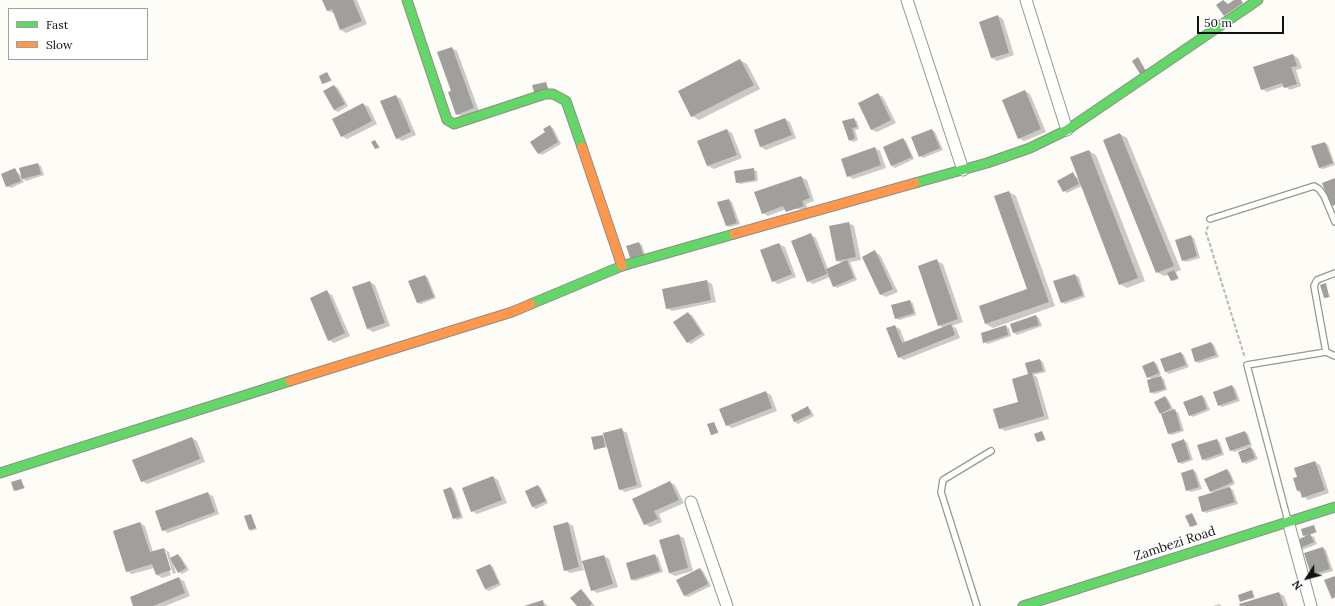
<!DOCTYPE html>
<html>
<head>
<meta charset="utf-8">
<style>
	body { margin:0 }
	#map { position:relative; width:1335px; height:606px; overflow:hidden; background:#fdfcf7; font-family:Lora,serif }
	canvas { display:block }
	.legend { position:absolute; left:8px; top:8px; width:140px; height:52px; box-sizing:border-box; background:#fff; border:1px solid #a0a0a0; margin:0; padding:5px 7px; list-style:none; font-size:12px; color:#111 }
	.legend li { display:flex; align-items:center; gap:8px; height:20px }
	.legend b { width:20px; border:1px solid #a0a0a0 }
	.north { position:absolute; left:1287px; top:558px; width:40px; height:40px; -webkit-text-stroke:3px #fff; paint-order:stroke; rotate:234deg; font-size:11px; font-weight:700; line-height:16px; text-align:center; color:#111 }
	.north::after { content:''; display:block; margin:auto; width:14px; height:18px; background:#111; clip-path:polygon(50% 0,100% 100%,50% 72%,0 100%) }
	.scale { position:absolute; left:1197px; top:16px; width:87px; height:18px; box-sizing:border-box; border:2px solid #111; border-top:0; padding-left:5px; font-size:12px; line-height:14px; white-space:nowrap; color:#111; -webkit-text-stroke:3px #fff; paint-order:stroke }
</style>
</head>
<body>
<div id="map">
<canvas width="1335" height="606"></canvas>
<ul class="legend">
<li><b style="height:5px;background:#63d668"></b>Fast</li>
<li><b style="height:5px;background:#ff974d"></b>Slow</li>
</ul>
<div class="north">N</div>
<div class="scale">50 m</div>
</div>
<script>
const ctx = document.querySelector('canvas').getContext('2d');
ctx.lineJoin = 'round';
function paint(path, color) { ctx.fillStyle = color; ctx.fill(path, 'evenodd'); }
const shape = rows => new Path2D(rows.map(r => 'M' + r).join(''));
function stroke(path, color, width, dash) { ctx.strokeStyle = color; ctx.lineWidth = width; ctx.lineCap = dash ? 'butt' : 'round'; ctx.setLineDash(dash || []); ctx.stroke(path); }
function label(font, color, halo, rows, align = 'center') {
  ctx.font = font + ' Lora,serif'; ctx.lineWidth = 4; ctx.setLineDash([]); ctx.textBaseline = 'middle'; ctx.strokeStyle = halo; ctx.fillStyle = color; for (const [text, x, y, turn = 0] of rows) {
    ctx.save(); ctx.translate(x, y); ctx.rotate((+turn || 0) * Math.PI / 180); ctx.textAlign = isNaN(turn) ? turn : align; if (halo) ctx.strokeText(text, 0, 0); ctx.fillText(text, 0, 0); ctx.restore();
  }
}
const shadow = shape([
	[323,0,357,0,367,24,346,33,341,30,334,13,328,11],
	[998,16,1003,19,1014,55,997,61,992,58,980,22],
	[452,48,457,51,479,111,462,117,457,114],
	[1293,55,1298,58,1302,68,1296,70,1301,86,1290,90,1284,86,1267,92,1262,89],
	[740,60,747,64,760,89,699,120,692,116],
	[327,73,332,81,324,84,323,83],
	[334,86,338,88,348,106,338,112,334,110],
	[1025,91,1030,94,1046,132,1024,141,1019,138],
	[878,94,883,97,896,123,877,132,872,130],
	[396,96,401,99,416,135,402,141,396,138],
	[363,104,369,107,377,124,347,139,342,136],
	[785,119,790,122,796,138,766,150,761,147],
	[853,119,857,121,859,129,855,130,858,140,853,142,850,140],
	[550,126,553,128,561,144,542,155,538,153],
	[727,130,732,133,742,158,714,169,708,166],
	[932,130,935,132,943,150,923,158,920,156],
	[1120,134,1127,138,1181,270,1176,272,1179,279,1173,281,1169,275,1164,276,1157,272],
	[903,139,906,141,914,159,895,168,892,166,884,148],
	[375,141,380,148,377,149,372,142],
	[1325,143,1328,145,1335,165,1323,169,1319,168],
	[875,148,880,151,886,168,853,179,848,176],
	[1089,151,1096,155,1145,281,1127,288,1120,284,1082,186,1067,193,1064,191,1073,174,1081,181],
	[38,164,41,166,44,175,26,181,22,178,24,182,11,188,7,186,15,169,21,176],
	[753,170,757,171,758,181,740,184,737,182],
	[801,177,807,180,814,201,806,204,808,209,786,209,768,216,763,213],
	[1009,192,1016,196,1055,306,993,328,986,324,1028,290],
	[729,200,732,202,740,224,730,227,726,226],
	[849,223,854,226,861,260,850,262,857,280,837,288,834,286,830,277,813,284,808,281,811,235,816,238,828,269,842,263,837,261],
	[1190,236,1194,238,1200,258,1186,262,1183,260],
	[639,243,642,245,646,258,632,260],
	[779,244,785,247,796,277,778,284,773,281,761,251],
	[875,252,880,255,898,292,886,297,880,294],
	[937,261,943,264,963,322,952,326,956,328,960,338,904,360,899,357,894,326,900,329,905,342,943,328,939,325],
	[1075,275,1079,277,1085,297,1065,304,1062,302],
	[425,276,428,278,436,298,421,304,418,303],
	[707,281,712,284,716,302,672,311,667,308],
	[370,282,375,285,390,326,373,332,368,329,354,287],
	[1325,284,1330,297,1326,298,1325,297],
	[327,292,332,295,350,336,334,343,329,340],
	[909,301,913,303,916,315,899,320,896,318],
	[688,314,692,315,705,335,691,344,688,342],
	[1036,316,1039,318,1042,326,1017,335,1014,333,1011,324],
	[1005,326,1009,328,1011,336,988,344,984,342],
	[1211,343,1214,345,1219,357,1199,363,1196,362],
	[1181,353,1184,355,1189,367,1169,374,1166,372,1162,360],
	[1040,360,1043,362,1046,372,1033,375,1037,377,1049,419,1005,431,1000,428,1019,403,1031,375],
	[1153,362,1157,364,1161,375,1156,378,1161,377,1164,379,1167,390,1154,394,1151,392,1152,379,1148,377],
	[1232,386,1235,388,1240,401,1222,407,1219,405],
	[765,392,771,395,777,411,732,428,727,425],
	[1202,396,1205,398,1210,410,1193,417,1190,415],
	[1165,397,1168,399,1174,411,1178,412,1184,431,1172,435,1168,433,1162,414,1155,403],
	[808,408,811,410,814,416,798,424,795,422,792,416],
	[714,423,719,433,713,435,711,435],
	[622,430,627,433,642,487,625,492,619,489,608,447,595,449,602,436,605,438],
	[1042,432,1046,440,1039,442,1038,441],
	[1245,432,1248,434,1252,446,1249,447,1254,450,1258,459,1246,464,1243,462,1247,448,1234,452,1231,450],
	[192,438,197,441,205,462,147,484,142,481],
	[1217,440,1220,442,1224,455,1206,461,1203,459],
	[1184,441,1187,442,1193,460,1182,464,1178,462],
	[1315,462,1320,465,1329,493,1308,500,1298,491,1294,479,1299,477],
	[1193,470,1196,472,1202,489,1191,492,1187,490],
	[1227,470,1230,472,1235,484,1228,487,1233,490,1238,504,1206,513,1203,511,1214,493,1211,491],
	[493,477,498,480,507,503,477,514,472,511],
	[21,480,25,488,16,491,12,483],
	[670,482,675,485,684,503,659,514,662,522,650,527,645,524],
	[538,486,541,488,548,503,536,509,533,507,526,491],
	[451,488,454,490,463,518,457,520,454,518],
	[208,494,213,496,219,514,168,533,163,530],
	[1192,514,1198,525,1192,527,1186,516],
	[251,515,257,529,251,531,246,517],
	[140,523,145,526,153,552,164,549,169,552,171,559,178,555,181,557,189,570,182,574,179,572,173,563,176,573,173,574,166,551,164,551,171,575,162,578,157,575,154,568,132,574,127,571],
	[568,523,573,526,582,562,604,556,609,559,618,587,597,593,592,590,584,563,582,564,584,570,570,573,565,570],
	[1314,526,1317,532,1310,535,1314,537,1317,544,1302,550,1299,548,1306,536,1304,535],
	[678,535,684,538,693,571,675,576,669,573],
	[1323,548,1326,550,1333,571,1315,576,1312,574],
	[655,555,658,557,663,572,635,581,632,580],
	[490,565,493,567,501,585,489,591,485,589],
	[700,569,703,571,711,586,688,597,685,596],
	[178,578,184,581,190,596,165,606,134,606],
	[581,590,584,592,595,606,578,606],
	[1251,591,1255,598,1241,601],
	[1279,593,1284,596,1288,606,1241,606],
	[542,601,548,606,526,606],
	[1219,604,1222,606,1213,606]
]);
const building = shape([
	[322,0,353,0,362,21,340,30,332,9,327,11],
	[1223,0,1228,4,1234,0,1241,0,1243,3,1224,16,1216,5],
	[998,15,1009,53,991,58,979,22],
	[452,47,474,108,456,115,448,92,451,91,437,52],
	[1293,54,1297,66,1291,67,1297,84,1284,88,1282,83,1261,90,1253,67],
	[1138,57,1146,71,1140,74,1132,61],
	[740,59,754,85,691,117,678,91],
	[327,72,331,80,322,84,319,76],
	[546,82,549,91,535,95,532,85],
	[334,85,345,104,334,110,323,91],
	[1025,90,1041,129,1018,139,1002,100],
	[878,93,891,120,871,130,858,103],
	[396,95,411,132,396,139,380,101],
	[363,103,372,121,341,137,332,119],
	[785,118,792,135,760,147,754,130],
	[854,118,857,127,852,128,855,138,849,141,842,121],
	[550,125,558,142,538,154,530,142,545,132,543,129],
	[727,129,737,155,707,166,697,141],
	[932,129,940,148,919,157,911,137],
	[1120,133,1174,266,1156,273,1103,140],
	[903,138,912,157,891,166,883,147],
	[375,140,379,147,375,149,371,142],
	[1325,142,1333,163,1319,168,1311,146],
	[875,147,881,165,847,177,841,159],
	[1089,150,1138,278,1119,285,1070,157],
	[38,163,41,174,22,179,19,168],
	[15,168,21,181,6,187,1,174],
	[754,168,755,180,736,183,734,171],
	[1073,172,1079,184,1063,192,1057,181],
	[801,176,810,198,802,201,804,206,786,212,783,206,762,214,754,192],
	[1335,178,1335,205,1331,206,1322,183],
	[1009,191,1049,302,985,324,979,306,1027,289,994,196],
	[729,199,737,223,726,226,717,202],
	[849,222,856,257,836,261,829,226],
	[811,233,827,274,807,282,791,241],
	[1191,235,1197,256,1182,261,1175,240],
	[639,242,644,257,631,260,626,246],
	[779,243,792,274,772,282,760,250],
	[875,250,893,289,880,295,862,257],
	[937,259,958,319,938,326,918,266],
	[847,260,854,278,833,287,826,269],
	[1174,270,1178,278,1171,281,1167,273],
	[1075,274,1083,295,1061,303,1053,281],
	[425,275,434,297,417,303,408,281],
	[707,280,711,300,666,309,662,289],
	[370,281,385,323,367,329,352,287],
	[1326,283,1329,297,1324,298,1320,285],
	[327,290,345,333,328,341,310,298],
	[910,300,914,313,895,319,891,305],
	[688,312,702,333,687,343,673,322],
	[1036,315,1039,325,1013,333,1010,324],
	[951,324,955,335,898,358,886,328,895,325,902,343],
	[1006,325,1008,335,983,343,981,333],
	[1211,342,1216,355,1195,362,1191,349],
	[1181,352,1186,365,1165,372,1160,359],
	[1040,359,1043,371,1032,373,1044,416,999,429,993,409,1018,402,1012,379,1028,374,1025,363],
	[1154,361,1159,373,1147,378,1142,366],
	[1161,376,1165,389,1150,393,1147,380],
	[1232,385,1237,399,1218,406,1213,392],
	[766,391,772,408,726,426,719,409],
	[1202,395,1207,409,1189,416,1183,402],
	[1165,396,1171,408,1160,414,1154,402],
	[808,406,811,414,794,422,791,415],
	[1175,409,1181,430,1168,434,1161,414],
	[714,422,718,432,711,435,707,424],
	[622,428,637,485,619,490,603,433],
	[1042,431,1045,439,1037,442,1034,434],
	[1245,431,1250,444,1230,451,1225,438],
	[603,435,605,447,594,450,591,437],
	[192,437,200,459,141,482,132,460],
	[1184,439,1190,459,1178,463,1171,444],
	[1217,439,1222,453,1202,460,1197,445],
	[1251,447,1255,458,1242,463,1238,452],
	[1315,461,1325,490,1302,498,1300,490,1297,491,1293,478,1297,477,1294,468],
	[1193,469,1199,487,1186,491,1181,473],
	[1227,469,1233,482,1210,492,1204,479],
	[493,476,502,500,471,512,462,488],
	[21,479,24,488,14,491,11,482],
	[670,481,679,500,654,511,658,519,644,525,632,499],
	[538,485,546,501,532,507,525,491],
	[451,487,461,516,453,519,443,490],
	[1230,487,1235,502,1202,512,1198,497],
	[208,492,215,512,162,531,155,511],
	[1192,513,1197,524,1190,527,1185,516],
	[251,514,256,528,249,530,244,516],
	[140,522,150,552,164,548,171,570,156,575,152,564,126,572,113,531],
	[568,522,579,567,564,571,553,526],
	[1314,525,1316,532,1310,534,1314,542,1298,549,1295,541,1308,535,1303,536,1301,529],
	[679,534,688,568,669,573,659,540],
	[1323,547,1330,569,1311,575,1304,553],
	[178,554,186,568,178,573,170,558],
	[655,554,660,571,631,580,626,563],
	[604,555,613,584,591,591,582,561],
	[490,564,499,583,485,589,476,570],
	[700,568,708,584,684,596,676,580],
	[1335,576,1335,597,1332,599,1324,580],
	[179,577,185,593,153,606,133,606,130,597],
	[581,589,592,604,589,606,577,606,570,598],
	[1252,590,1254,597,1240,602,1238,595],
	[1279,592,1284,606,1240,606,1239,604],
	[543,600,544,606,524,606]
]);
const path = shape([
	[1208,226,1206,232,1245,358]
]);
const lane = shape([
	[1210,219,1314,186,1319,189,1324,196,1335,222],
	[1326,352,1314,286,1317,280,1335,273],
	[1288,521,1247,365,1326,352,1335,356],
	[977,606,941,492,943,480,991,451]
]);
const street = shape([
	[907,0,963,170],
	[1026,0,1067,130],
	[691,502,727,606],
	[1288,521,1311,606]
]);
const fast = shape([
	[407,0,447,120,454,124,545,94,553,94,566,101,582,147],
	[915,183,987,163,1030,148,1067,130,1258,0],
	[531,304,622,266,734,234],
	[0,473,290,381],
	[1023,606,1335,507]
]);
const slow = shape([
	[582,147,622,266],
	[734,234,915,183],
	[290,381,512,312,531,304]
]);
const streetNames = [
	["Zambezi Road",1175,544,-18]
];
paint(shadow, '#0003');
paint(building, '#a19f9c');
stroke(lane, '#979795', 8);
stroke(street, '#979795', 13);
stroke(fast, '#8e8d8b', 11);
stroke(slow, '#8e8d8b', 11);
stroke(path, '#b9b9b8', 2, [4, 2]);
stroke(lane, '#fffffe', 5.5);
stroke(street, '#fffffe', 11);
stroke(fast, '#63d668', 9);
stroke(slow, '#ff974d', 9);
label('13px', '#111', '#fff', streetNames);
</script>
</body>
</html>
